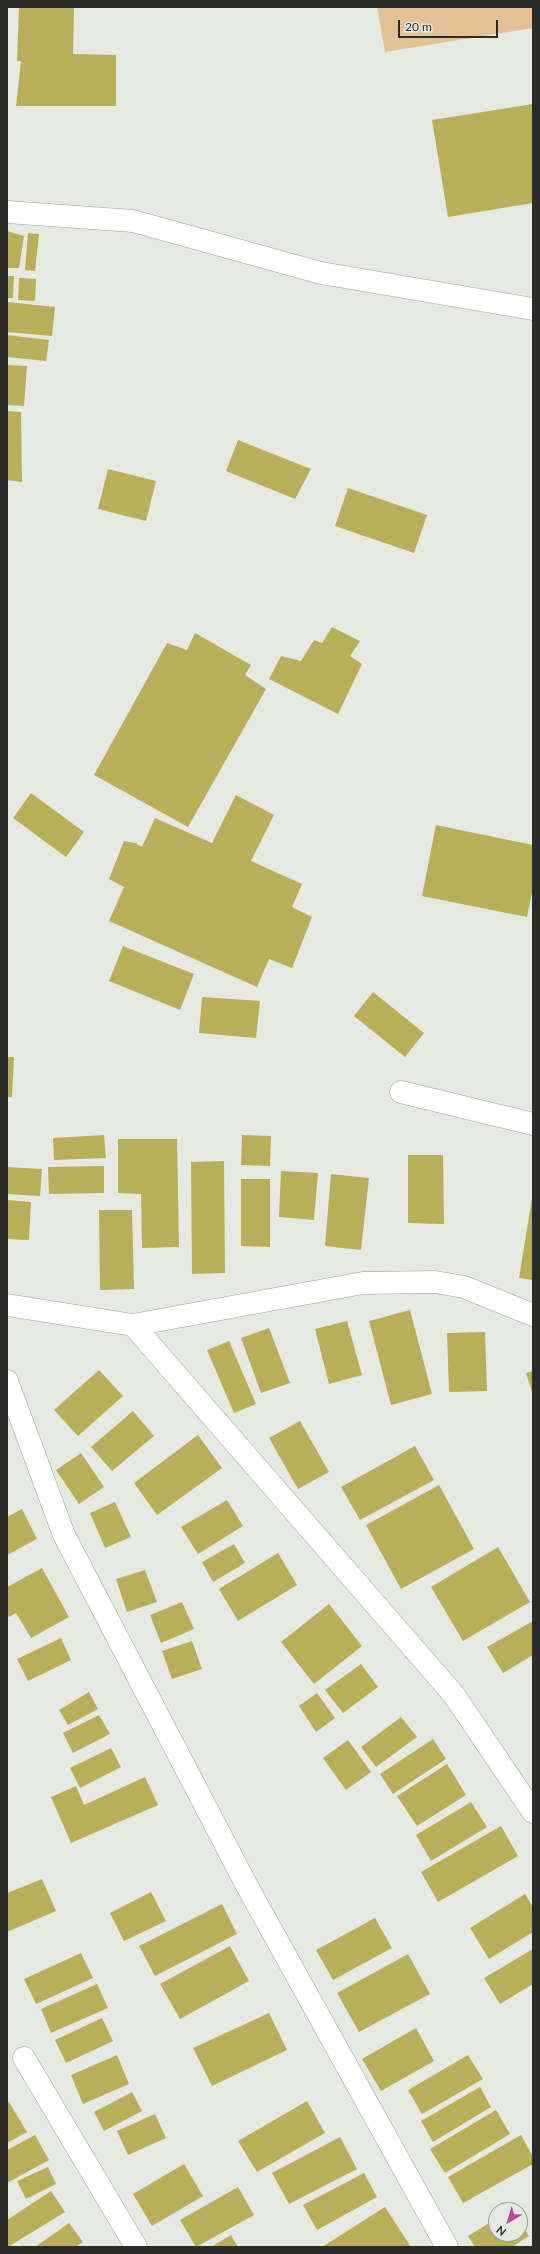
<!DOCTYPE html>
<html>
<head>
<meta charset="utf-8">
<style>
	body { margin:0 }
	#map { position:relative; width:540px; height:2254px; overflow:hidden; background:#e5e9e2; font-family:Lato,sans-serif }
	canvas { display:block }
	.frame { position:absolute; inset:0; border:8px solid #2b2c2a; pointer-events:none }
	.north { position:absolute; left:488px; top:2202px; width:40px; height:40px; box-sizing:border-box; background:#e5e9e2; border:1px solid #9b9d98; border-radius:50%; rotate:218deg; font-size:11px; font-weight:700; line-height:16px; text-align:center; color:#2b2c2a }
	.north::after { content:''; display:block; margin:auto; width:14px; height:18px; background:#c0479b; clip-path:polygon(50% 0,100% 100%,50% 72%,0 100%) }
	.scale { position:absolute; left:398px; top:20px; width:100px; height:18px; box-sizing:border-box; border:2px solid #2b2c2a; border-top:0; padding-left:5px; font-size:12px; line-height:14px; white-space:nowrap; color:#2b2c2a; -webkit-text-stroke:3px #e5e9e2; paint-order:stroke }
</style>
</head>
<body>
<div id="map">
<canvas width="540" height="2254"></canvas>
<div class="frame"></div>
<div class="north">N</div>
<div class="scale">20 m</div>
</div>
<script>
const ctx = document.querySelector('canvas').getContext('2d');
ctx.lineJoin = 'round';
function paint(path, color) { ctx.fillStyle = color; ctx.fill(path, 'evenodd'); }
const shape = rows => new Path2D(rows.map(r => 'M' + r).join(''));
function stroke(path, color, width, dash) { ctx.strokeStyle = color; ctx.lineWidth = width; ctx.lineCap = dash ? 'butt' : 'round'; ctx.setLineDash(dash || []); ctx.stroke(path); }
const green = shape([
	[377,7,533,7,533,28,385,52]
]);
const building = shape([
	[19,7,74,7,73,54,116,55,116,106,16,106,21,61,17,61],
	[533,104,533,203,448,217,432,120],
	[7,231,24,236,19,268,7,268],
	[28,233,39,234,35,271,25,270],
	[7,276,14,276,13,298,7,298],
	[19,278,36,279,35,301,18,300],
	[7,302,55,307,52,336,7,332],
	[7,335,49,340,46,361,7,357],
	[7,365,27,366,24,406,7,405],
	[7,411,21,412,22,482,7,480],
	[238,440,311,469,295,499,226,471],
	[108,469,156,481,146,521,98,509],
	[348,488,427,515,414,553,335,526],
	[332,627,360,641,350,656,362,664,338,714,269,679,281,656,301,661,314,640,322,643],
	[195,633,251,665,245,675,266,689,188,827,94,775,167,643,187,650],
	[31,793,84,832,66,857,13,818],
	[236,795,274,815,251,861,302,884,292,907,312,917,292,968,269,959,257,987,109,921,124,887,109,879,124,841,135,843,142,847,155,818,212,843],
	[436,825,533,845,533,887,527,917,422,896],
	[123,946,194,974,180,1010,109,981],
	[373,992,424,1033,405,1057,354,1016],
	[202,997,260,1001,256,1038,199,1033],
	[7,1057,14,1057,12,1097,7,1097],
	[104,1135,106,1158,54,1160,53,1138],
	[242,1135,271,1136,270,1166,241,1165],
	[118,1139,177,1139,179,1247,142,1248,141,1194,118,1193],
	[408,1155,443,1155,444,1224,408,1223],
	[224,1161,225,1273,192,1274,191,1162],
	[104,1166,104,1193,49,1194,48,1167],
	[7,1167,42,1169,40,1196,7,1194],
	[281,1171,318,1173,314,1220,279,1217],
	[331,1174,369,1178,361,1250,325,1246],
	[241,1179,270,1179,270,1247,241,1246],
	[532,1198,533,1198,533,1280,519,1278],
	[7,1200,31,1202,29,1240,7,1239],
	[99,1210,132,1210,134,1289,100,1290],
	[410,1310,432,1394,391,1405,369,1321],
	[347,1321,362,1375,329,1384,315,1329],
	[269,1328,290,1383,261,1393,241,1338],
	[485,1332,487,1391,449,1392,447,1333],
	[229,1341,256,1404,234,1413,207,1350],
	[99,1370,123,1396,78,1436,54,1410],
	[533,1371,533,1395,526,1373],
	[133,1411,154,1436,112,1471,91,1447],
	[300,1421,329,1472,298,1489,269,1438],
	[198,1435,222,1468,157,1515,134,1483],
	[415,1446,434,1480,360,1520,341,1487],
	[81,1453,104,1487,79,1504,56,1470],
	[439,1485,474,1549,401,1589,366,1525],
	[227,1500,243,1526,198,1554,181,1527],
	[115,1502,131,1537,105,1548,90,1513],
	[22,1509,37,1539,7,1555,7,1517],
	[234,1544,245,1563,213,1582,202,1562],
	[498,1547,530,1602,463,1641,431,1587],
	[278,1553,297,1585,238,1621,219,1589],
	[42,1568,69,1617,31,1638,16,1613,9,1617,7,1612,7,1587],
	[145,1570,157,1602,127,1612,116,1579],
	[182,1602,194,1629,161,1643,150,1615],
	[329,1604,362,1646,314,1684,281,1642],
	[533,1621,533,1655,503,1673,487,1647],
	[61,1638,71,1660,28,1681,17,1659],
	[192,1641,202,1669,172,1679,162,1651],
	[361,1664,378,1687,343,1713,325,1690],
	[89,1692,98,1709,68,1725,59,1710],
	[317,1693,335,1718,316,1732,299,1706],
	[99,1715,110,1734,73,1753,63,1733],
	[401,1717,417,1737,376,1767,361,1747],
	[433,1739,446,1759,393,1794,380,1774],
	[348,1740,371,1772,346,1790,323,1758],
	[111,1748,121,1767,80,1788,70,1768],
	[447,1764,466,1795,417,1826,397,1796],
	[145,1777,158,1805,71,1843,51,1797,76,1786,84,1805],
	[471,1802,487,1827,431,1861,416,1835],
	[501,1826,518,1856,438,1902,421,1872],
	[42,1879,56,1911,7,1932,7,1893],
	[151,1892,166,1921,124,1941,110,1913],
	[525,1894,533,1907,533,1932,489,1959,470,1928],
	[222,1904,237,1934,155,1976,139,1946],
	[375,1918,392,1948,333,1980,316,1950],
	[230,1946,249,1981,180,2019,160,1984],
	[533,1949,533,1984,500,2004,484,1978],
	[81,1953,93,1978,36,2004,24,1979],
	[408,1954,430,1994,359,2032,337,1993],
	[97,1984,108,2008,51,2033,41,2009],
	[269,2013,287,2050,212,2086,193,2048],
	[102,2018,113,2041,66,2063,55,2040],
	[416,2028,434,2061,381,2091,362,2059],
	[117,2055,129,2084,83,2104,71,2075],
	[468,2055,483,2079,422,2114,408,2090],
	[480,2087,491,2107,433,2142,421,2121],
	[132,2092,142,2111,104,2131,94,2112],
	[307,2101,325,2133,257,2172,238,2141],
	[9,2102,27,2132,7,2143,7,2103],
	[496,2110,510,2134,445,2173,430,2149],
	[155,2114,166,2138,128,2155,117,2131],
	[35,2135,49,2160,7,2183,7,2150],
	[521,2135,533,2157,533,2164,463,2203,448,2177],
	[340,2137,357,2169,289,2204,272,2173],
	[184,2164,203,2196,152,2226,133,2194],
	[48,2167,56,2184,26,2199,17,2181],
	[364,2173,377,2197,317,2230,303,2205],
	[238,2187,254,2215,196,2247,180,2220],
	[51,2191,65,2212,8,2247,7,2220],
	[385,2207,411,2247,322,2247],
	[496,2219,496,2234,520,2234,520,2221,529,2236,512,2247,475,2247,468,2236],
	[69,2223,83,2242,75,2247,35,2247],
	[231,2235,238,2247,211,2247]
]);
const minor = shape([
	[7,212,133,221,321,273,533,309],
	[401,1092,533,1124],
	[7,1305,133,1325,454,1695,533,1812],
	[133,1325,363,1283,435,1282,464,1287,533,1315],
	[7,1381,64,1535,247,1886,447,2247],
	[24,2058,136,2247]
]);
paint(green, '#e4c298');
paint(building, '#b9af5b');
stroke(minor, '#9b9f98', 23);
stroke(minor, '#fff', 22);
</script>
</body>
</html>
